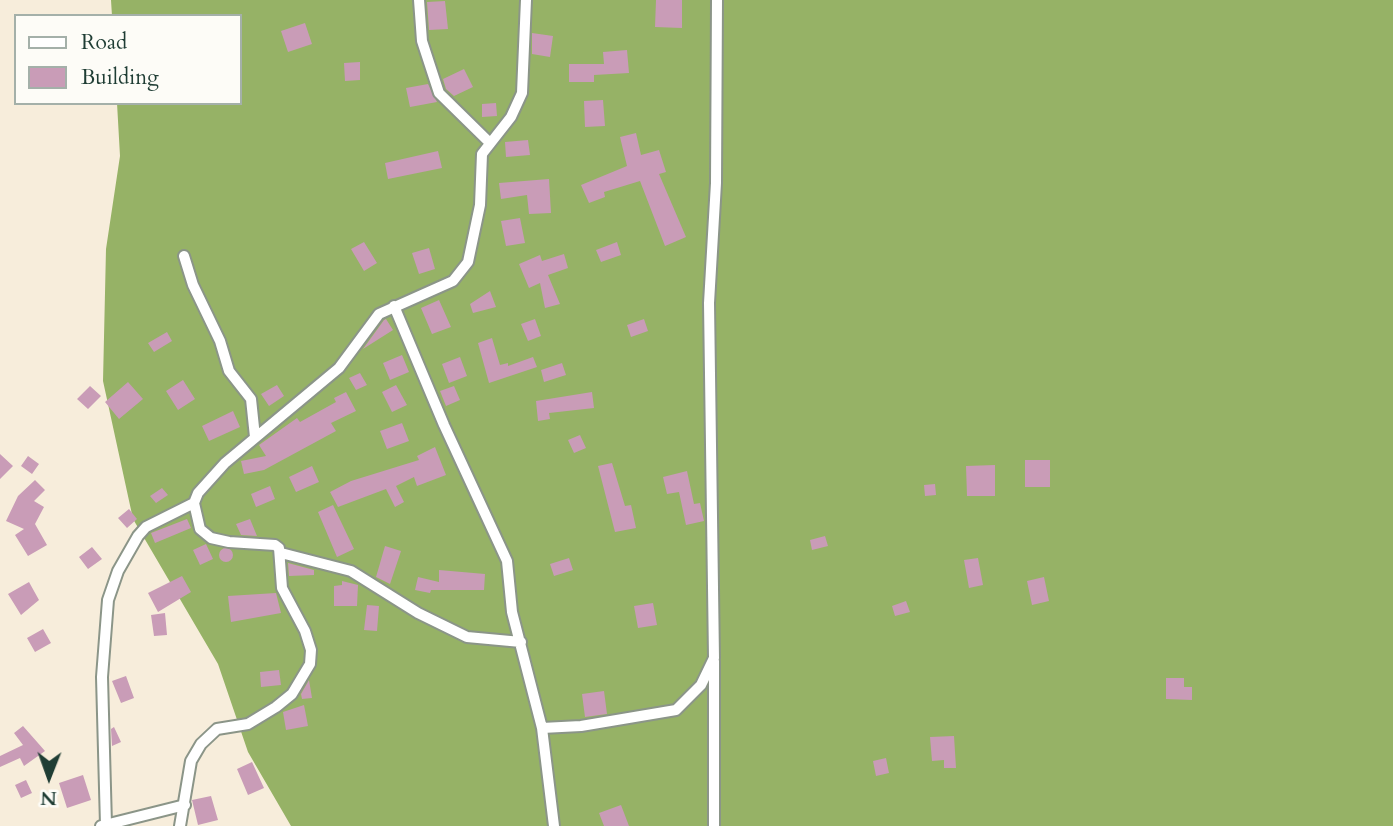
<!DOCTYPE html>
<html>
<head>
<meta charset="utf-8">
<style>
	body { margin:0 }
	#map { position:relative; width:1393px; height:826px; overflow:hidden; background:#f7eddb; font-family:Cardo,serif }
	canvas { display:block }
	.legend { position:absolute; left:14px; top:14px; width:228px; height:91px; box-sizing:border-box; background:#fdfcf7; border:2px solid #a4b0a9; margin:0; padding:9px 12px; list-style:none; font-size:21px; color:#1f3d34 }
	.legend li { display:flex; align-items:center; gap:14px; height:35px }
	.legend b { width:35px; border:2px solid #a4b0a9 }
	.north { position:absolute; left:14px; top:742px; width:70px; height:70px; -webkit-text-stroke:5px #fdfcf7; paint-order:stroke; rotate:181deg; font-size:19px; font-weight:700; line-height:28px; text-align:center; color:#1f3d34 }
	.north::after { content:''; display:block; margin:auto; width:24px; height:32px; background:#1f3d34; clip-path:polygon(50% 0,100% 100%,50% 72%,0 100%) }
</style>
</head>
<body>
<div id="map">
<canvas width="1393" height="826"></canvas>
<ul class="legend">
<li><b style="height:9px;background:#fff"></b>Road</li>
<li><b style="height:19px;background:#c99cb7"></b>Building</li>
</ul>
<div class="north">N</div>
</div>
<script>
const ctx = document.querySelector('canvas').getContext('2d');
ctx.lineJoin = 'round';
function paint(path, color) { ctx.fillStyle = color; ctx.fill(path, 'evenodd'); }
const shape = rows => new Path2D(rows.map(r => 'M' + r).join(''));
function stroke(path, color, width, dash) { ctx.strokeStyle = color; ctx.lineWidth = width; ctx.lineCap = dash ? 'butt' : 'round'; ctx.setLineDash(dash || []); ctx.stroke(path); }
const forest = shape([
	[111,0,1393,0,1393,826,291,826,248,752,218,664,133,519,103,381,106,249,120,156,117,103,240,103,240,16,112,16]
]);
const building = shape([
	[656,0,682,0,682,28,655,27],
	[445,1,448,29,429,30,427,2],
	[305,23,312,44,288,52,281,31],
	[532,33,553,36,550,57,532,54],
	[627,50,629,73,594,75,594,82,569,82,569,64,604,64,603,52],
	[360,62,360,80,345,81,344,63],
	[464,69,473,87,454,96,446,89,443,79],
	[428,84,437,102,410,107,406,88],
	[603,100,605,126,585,127,584,101],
	[496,103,497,116,482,117,482,104],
	[636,133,641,155,659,150,666,172,659,174,686,237,665,246,640,181,604,192,605,197,589,203,581,185,627,166,620,137],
	[528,140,530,155,506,157,505,142],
	[438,151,442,168,388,179,385,163],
	[549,179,551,213,529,214,527,195,501,199,499,183],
	[520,218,525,243,506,246,501,221],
	[364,242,377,263,364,271,351,249],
	[617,242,621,255,601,262,596,250],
	[429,248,435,269,419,274,412,253],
	[564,254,568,268,548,275,560,304,545,308,540,283,529,288,519,264,540,255,542,261],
	[490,291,496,307,473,313,470,304],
	[439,300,451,327,432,334,421,308],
	[386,319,393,330,363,349,384,320],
	[535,319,541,336,528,341,521,324],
	[644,319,648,331,631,337,627,325],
	[167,332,172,341,154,352,148,343],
	[492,338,500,365,508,363,508,366,533,357,537,367,489,383,478,343],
	[402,355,409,372,390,380,383,363],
	[460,357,467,376,449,383,442,364],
	[562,363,566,375,544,382,541,370],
	[360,373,367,385,356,390,349,378],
	[183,380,195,399,178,410,166,391],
	[128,382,143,399,119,419,105,402],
	[277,385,284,396,269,406,261,394],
	[396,385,407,405,392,412,382,392],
	[90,386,101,396,88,409,77,399],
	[454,386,460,400,446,406,440,391],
	[346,392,356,411,331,423,336,431,264,470,244,474,241,461,266,456,259,445,297,418,300,422,336,402,334,398],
	[592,392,594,408,549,413,550,419,538,421,536,401],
	[233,411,240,427,209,441,202,426],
	[402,423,409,441,387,449,380,431],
	[580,435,586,448,574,453,568,440],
	[435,447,446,475,417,486,414,477,396,486,404,502,395,507,386,489,338,507,330,492,351,481,419,460,417,456],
	[0,454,13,466,0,479],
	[28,456,39,464,32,474,21,466],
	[1025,460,1050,460,1050,487,1025,487],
	[612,463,625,506,631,505,636,528,615,532,598,466],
	[995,465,995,496,967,496,966,466],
	[312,466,319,482,296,492,289,477],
	[687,471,694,504,700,503,704,521,686,525,679,492,667,494,663,477],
	[35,480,45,490,34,501,44,507,35,524,47,545,28,556,15,535,24,529,6,521,18,496],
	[935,484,936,495,925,496,924,485],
	[270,486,275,499,256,507,251,494],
	[162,488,168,495,156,503,150,496],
	[333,505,354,549,337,557,318,512],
	[129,509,137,519,127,528,118,518],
	[187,519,191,528,155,543,151,533],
	[250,519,257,536,241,535,236,524],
	[825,536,828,546,812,550,810,540],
	[206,544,213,559,200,565,193,550],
	[385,546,401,551,390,584,376,577],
	[92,547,102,559,88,569,79,557],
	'219 555a7 7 0 1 1 14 0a7 7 0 1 1-14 0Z',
	[569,558,573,570,554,576,550,564],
	[978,558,983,585,969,588,964,560],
	[288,563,314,570,314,575,289,576],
	[439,570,485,574,484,590,431,590,430,593,415,590,418,577,439,582],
	[182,576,191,592,158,612,148,593],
	[1044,577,1049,601,1032,605,1027,581],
	[342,581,358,585,357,606,334,606,334,586,342,585],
	[29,582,39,600,21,615,8,594],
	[276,593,281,613,231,622,228,596],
	[906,601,910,612,895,616,892,606],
	[653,603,657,625,638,628,634,606],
	[367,605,379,606,377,631,364,630],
	[165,613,167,635,154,636,151,615],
	[43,629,51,643,35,652,27,638],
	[279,670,281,685,261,687,260,672],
	[126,676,134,698,121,703,112,681],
	[1166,678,1184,678,1184,687,1192,687,1192,700,1166,699],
	[309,680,312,698,302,699,301,694],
	[604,691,607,714,585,717,582,694],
	[304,705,308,726,286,730,283,712],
	[23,726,45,751,24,766,20,758,0,767,0,756,23,745,14,733],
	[114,727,121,742,112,746,111,729],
	[954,736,956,768,944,768,944,760,932,761,930,737],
	[886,758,889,773,876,776,873,761],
	[252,762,264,788,248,795,237,769],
	[83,775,91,800,67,808,59,783],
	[26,780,32,793,21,798,15,785],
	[211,796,218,820,198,825,192,800],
	[621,805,629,826,604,826,599,813]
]);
const street = shape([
	[419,0,422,41,439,93,490,143],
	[184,256,193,285,220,341,229,371,251,399,255,437],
	[394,306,444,425,507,561,512,612,542,728,554,826],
	[281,553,351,571,418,613,467,637,521,642],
	[542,728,581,726,676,710,701,685,714,658,709,303,716,183,717,0],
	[106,825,102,677,108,600,118,571,138,536,146,527,194,503],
	[101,826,185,805],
	[180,826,191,761,201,744,217,729,248,724,276,707,292,694,310,664,311,650,305,631,282,588,279,548,275,545,229,542,211,538,200,529,194,503,198,493,225,463,339,368,379,314,453,281,468,262,480,205,482,154,511,117,522,93,526,0],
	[714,826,714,661]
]);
paint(forest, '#96b266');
paint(building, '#c99cb7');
stroke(street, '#8b9588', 14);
stroke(street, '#fff', 10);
</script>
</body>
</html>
